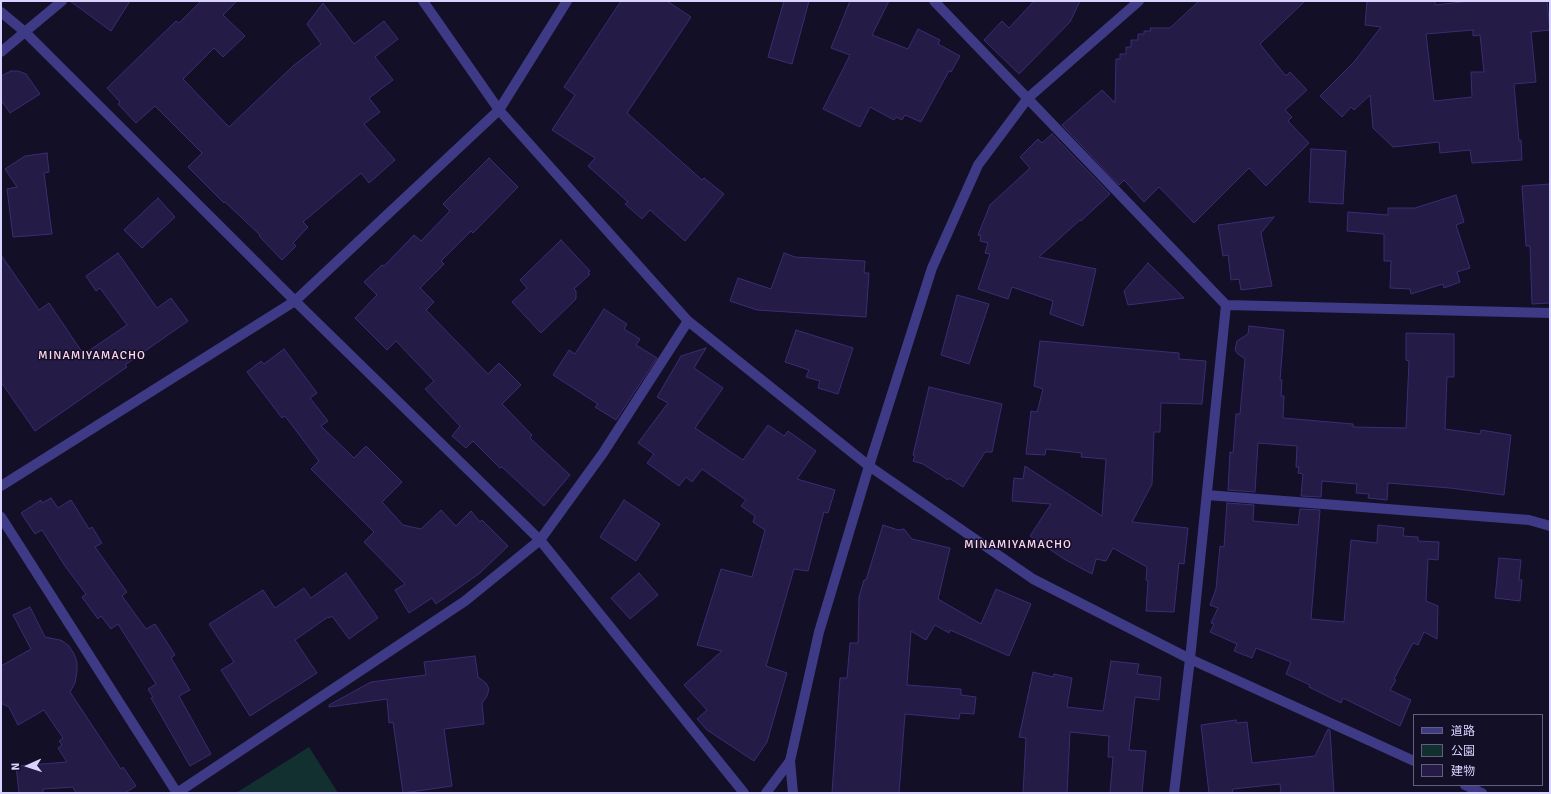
<!DOCTYPE html>
<html>
<head>
<meta charset="utf-8">
<style>
	body { margin:0 }
	#map { position:relative; width:1551px; height:794px; overflow:hidden; background:#130f26; font-family:Signika,"Noto Sans JP",sans-serif }
	canvas { display:block }
	.frame { position:absolute; inset:0; border:2px solid #d9d4ff; pointer-events:none }
	.legend { position:absolute; left:1413px; top:714px; width:130px; height:72px; box-sizing:border-box; background:#130f26; border:1px solid #625e7d; margin:0; padding:5px 7px; list-style:none; font-size:12px; color:#d9d4ff }
	.legend li { display:flex; align-items:center; gap:8px; height:20px }
	.legend b { width:20px; border:1px solid #625e7d }
	.north { position:absolute; left:8px; top:746px; width:40px; height:40px; -webkit-text-stroke:3px #130f26; paint-order:stroke; rotate:267deg; font-size:11px; font-weight:700; line-height:16px; text-align:center; color:#d9d4ff }
	.north::after { content:''; display:block; margin:auto; width:14px; height:18px; background:#d9d4ff; clip-path:polygon(50% 0,100% 100%,50% 72%,0 100%) }
</style>
</head>
<body>
<div id="map">
<canvas width="1551" height="794"></canvas>
<div class="frame"></div>
<ul class="legend">
<li><b style="height:5px;background:#3e3a85"></b>道路</li>
<li><b style="height:11px;background:#12302f"></b>公園</li>
<li><b style="height:11px;background:#241b47"></b>建物</li>
</ul>
<div class="north">N</div>
</div>
<script>
const ctx = document.querySelector('canvas').getContext('2d');
ctx.lineJoin = 'round';
function paint(path, color) { ctx.fillStyle = color; ctx.fill(path, 'evenodd'); }
const shape = rows => new Path2D(rows.map(r => 'M' + r).join(''));
function stroke(path, color, width, dash) { ctx.strokeStyle = color; ctx.lineWidth = width; ctx.lineCap = dash ? 'butt' : 'round'; ctx.setLineDash(dash || []); ctx.stroke(path); }
function label(font, color, halo, rows, align = 'center') {
  ctx.font = font + ' Signika,sans-serif'; ctx.lineWidth = 3; ctx.setLineDash([]); ctx.textBaseline = 'middle'; ctx.strokeStyle = halo; ctx.fillStyle = color; for (const [text, x, y, turn = 0] of rows) {
    ctx.save(); ctx.translate(x, y); ctx.rotate((+turn || 0) * Math.PI / 180); ctx.textAlign = isNaN(turn) ? turn : align; if (halo) ctx.strokeText(text, 0, 0); ctx.fillText(text, 0, 0); ctx.restore();
  }
}
const green = shape([
	[309,747,338,793,236,793]
]);
const building = shape([
	[70,1,130,1,111,31,70,1],
	[201,1,237,1,223,15,245,36,223,57,214,48,183,79,229,127,293,66,321,44,307,24,323,3,354,44,384,21,398,39,375,57,393,80,369,98,380,112,364,124,395,160,369,183,361,173,303,222,308,227,293,243,296,246,282,260,259,236,260,235,225,202,224,203,188,167,202,153,155,106,136,123,118,104,120,102,107,88,176,21,179,23,201,1],
	[621,1,667,1,691,17,627,113,702,180,704,178,724,194,685,241,650,210,642,219,625,204,628,202,588,166,595,158,552,130,575,95,564,87,621,1],
	[784,1,809,1,792,64,768,57,784,1],
	[850,1,889,1,872,35,908,49,918,29,940,40,938,44,960,56,951,72,949,71,921,122,905,115,902,120,896,117,894,120,870,107,860,127,823,109,850,55,831,48,850,1],
	[1034,1,1080,1,1070,22,1019,74,984,40,1002,21,1009,28,1034,1],
	[1199,1,1305,1,1260,44,1285,75,1287,75,1290,72,1307,90,1285,110,1292,117,1288,121,1309,143,1266,186,1249,168,1194,223,1159,187,1144,202,1124,180,1119,185,1062,125,1102,90,1115,103,1116,59,1120,59,1120,54,1126,54,1126,47,1131,47,1131,40,1138,40,1138,34,1144,34,1144,31,1151,31,1150,28,1170,28,1199,1],
	[1367,1,1435,1,1435,5,1471,1,1547,1,1550,30,1531,32,1536,82,1514,84,1519,141,1521,140,1522,160,1472,163,1470,150,1440,153,1439,142,1393,147,1373,128,1370,95,1354,110,1351,107,1342,117,1320,96,1354,62,1381,27,1365,25,1367,1],
	[1473,30,1473,36,1480,35,1484,72,1471,72,1472,97,1434,101,1426,34,1473,30],
	[11,71,18,71,26,74,40,94,10,113,1,100,1,76,11,71],
	[1052,134,1110,194,1081,221,1080,220,1039,257,1096,269,1083,326,1050,314,1053,301,1012,287,1008,299,978,289,990,254,985,253,988,243,980,241,981,236,978,235,990,205,1030,168,1020,157,1038,139,1042,143,1052,134],
	[1311,149,1346,151,1343,204,1309,202,1311,149],
	[47,153,49,172,44,173,52,234,13,237,7,189,17,187,5,169,25,156,47,153],
	[489,158,518,187,473,233,471,231,441,261,444,264,420,288,434,302,426,310,488,374,499,363,521,385,502,404,532,435,530,438,570,475,544,506,502,467,500,468,473,441,466,448,452,436,460,426,425,389,434,381,396,341,387,350,355,318,377,295,364,282,382,265,384,266,414,235,421,241,450,211,443,204,489,158],
	[1550,184,1550,303,1532,304,1530,246,1526,246,1522,186,1550,184],
	[1456,195,1464,222,1456,225,1470,268,1457,272,1460,282,1444,288,1443,284,1411,294,1410,289,1390,288,1391,261,1384,261,1384,234,1347,231,1348,212,1388,215,1388,208,1415,208,1456,195],
	[158,198,175,217,142,248,124,230,158,198],
	[1274,217,1261,233,1272,286,1241,290,1239,279,1231,280,1228,255,1223,256,1218,225,1274,217],
	[561,240,590,271,588,273,590,274,574,289,576,291,576,299,541,333,512,302,527,288,520,280,561,240],
	[118,253,157,308,171,298,188,321,125,365,127,367,35,431,1,382,1,255,39,310,49,303,82,352,85,350,87,352,127,325,100,288,96,291,86,276,118,253],
	[784,253,795,257,865,261,864,273,869,273,866,317,757,310,730,301,738,278,771,289,784,253],
	[1148,263,1184,298,1128,305,1124,291,1148,263],
	[957,295,989,304,969,364,941,355,957,295],
	[604,309,627,324,624,329,640,339,636,345,657,358,616,420,595,407,598,404,553,375,569,350,575,354,604,309],
	[1249,326,1284,330,1280,380,1282,380,1281,396,1284,396,1283,418,1353,424,1353,427,1406,428,1409,361,1406,360,1406,333,1454,334,1454,377,1447,377,1445,429,1480,434,1481,430,1511,435,1504,495,1450,488,1388,483,1387,500,1368,498,1369,494,1356,493,1357,484,1322,481,1321,497,1301,496,1303,474,1298,473,1299,467,1296,467,1297,446,1258,443,1255,492,1228,490,1230,452,1233,453,1236,414,1240,414,1245,359,1238,354,1235,350,1237,341,1248,334,1249,326],
	[796,330,853,348,838,394,818,388,820,381,806,377,809,370,785,362,796,330],
	[1040,341,1179,353,1179,359,1206,361,1202,404,1161,403,1160,432,1154,432,1152,484,1132,522,1188,528,1184,564,1179,563,1174,612,1146,611,1148,581,1146,580,1147,567,1113,548,1106,561,1096,559,1092,574,1064,559,1030,536,1051,504,1012,501,1014,478,1023,479,1025,466,1102,516,1106,459,1081,457,1082,453,1046,449,1045,455,1026,454,1031,411,1037,412,1043,389,1034,386,1040,341],
	[706,348,694,368,723,388,695,428,743,460,768,425,784,436,788,431,816,451,797,479,835,490,828,513,824,512,808,571,794,569,766,666,787,673,767,742,754,761,707,730,697,719,707,710,684,685,722,651,697,645,721,569,752,577,765,530,753,522,755,516,741,506,746,500,702,469,692,482,686,477,679,486,647,463,654,454,638,443,668,403,657,397,681,356,706,348],
	[284,349,317,393,310,398,328,421,321,426,354,458,366,446,402,482,382,502,403,525,421,529,441,510,456,526,471,511,480,522,482,520,508,546,480,573,436,604,432,598,409,613,395,590,405,584,364,542,374,532,311,469,319,461,285,416,282,418,247,372,261,361,264,364,284,349],
	[929,387,1002,404,992,452,985,452,963,487,949,478,948,480,923,464,913,461,915,456,913,455,929,387],
	[51,498,58,508,71,500,89,529,92,527,102,543,95,547,127,592,122,596,146,629,155,624,175,655,171,658,190,690,179,696,211,754,190,766,151,698,153,697,148,689,156,684,118,624,111,629,101,616,98,619,82,597,86,594,65,566,42,530,35,534,21,513,41,500,42,503,51,498],
	[624,500,660,524,636,561,600,537,624,500],
	[1227,503,1254,505,1253,521,1298,525,1300,509,1320,510,1311,619,1344,622,1351,540,1377,543,1378,525,1404,528,1403,536,1418,537,1418,541,1439,542,1438,560,1428,559,1426,601,1438,606,1437,639,1424,632,1418,645,1413,643,1394,679,1396,680,1390,690,1411,700,1400,726,1343,698,1341,703,1309,687,1310,685,1286,674,1291,662,1256,648,1252,658,1234,651,1237,644,1210,632,1214,624,1211,623,1218,608,1210,605,1216,589,1220,546,1224,547,1227,503],
	[883,525,898,530,904,529,912,539,950,548,938,599,981,624,996,589,1031,604,1009,656,950,630,949,633,935,625,926,640,911,631,907,685,961,689,961,695,976,697,974,714,960,713,959,719,905,714,899,793,832,793,840,678,847,678,850,643,858,643,859,597,864,580,866,580,883,525],
	[1499,558,1521,560,1519,580,1522,580,1520,601,1495,598,1499,558],
	[346,573,378,618,349,639,332,616,329,618,328,617,295,640,317,673,250,716,221,670,234,662,209,624,263,590,275,608,304,588,311,598,346,573],
	[639,573,658,595,630,619,611,598,639,573],
	[30,607,45,637,60,640,64,642,69,646,74,654,77,662,77,672,75,683,70,692,121,769,123,767,136,786,125,793,76,793,73,787,43,789,43,793,19,793,16,766,67,762,58,748,62,745,59,741,63,738,44,710,18,725,9,707,1,703,1,666,31,649,13,615,30,607],
	[475,656,478,677,486,683,489,689,487,696,482,703,484,724,444,729,452,786,403,793,393,722,389,723,387,699,329,707,329,705,371,682,426,675,424,662,475,656],
	[1111,661,1139,664,1137,674,1161,677,1159,700,1135,697,1129,750,1146,751,1142,793,1110,793,1113,757,1108,757,1109,736,1070,732,1067,793,1023,793,1026,738,1019,737,1033,672,1053,677,1054,674,1072,678,1067,707,1103,711,1111,661],
	[1236,720,1237,723,1247,722,1252,763,1315,756,1328,729,1330,730,1334,793,1281,793,1280,784,1233,789,1232,793,1209,793,1201,725,1236,720]
]);
const minor = shape([
	[423,1,499,110,688,321,869,466,1033,579,1190,659,1414,761],
	[934,1,1226,305,1550,313],
	[1,12,25,32,295,301,540,540,744,793],
	[1,52,62,1],
	[1,486,295,301,499,110,567,1],
	[1207,495,1529,520,1550,526],
	[1,517,177,793,465,601,540,540,603,453,688,321],
	[1465,785,1482,793],
	[766,793,790,761],
	[793,793,790,761,819,632,869,466,932,268,978,165,1028,98,1139,1],
	[1174,793,1190,659,1226,305]
]);
const quarterNames = [
	["MINAMIYAMACHO",92,356],
	["MINAMIYAMACHO",1018,545]
];
paint(green, '#12302f');
paint(building, '#241b47');
stroke(building, '#3c2d73', 1);
stroke(minor, '#3e3a85', 10);
ctx.letterSpacing = '1px';
label('12px', '#ffd6ef', '#130f26', quarterNames);
ctx.letterSpacing = '0px';
</script>
</body>
</html>
